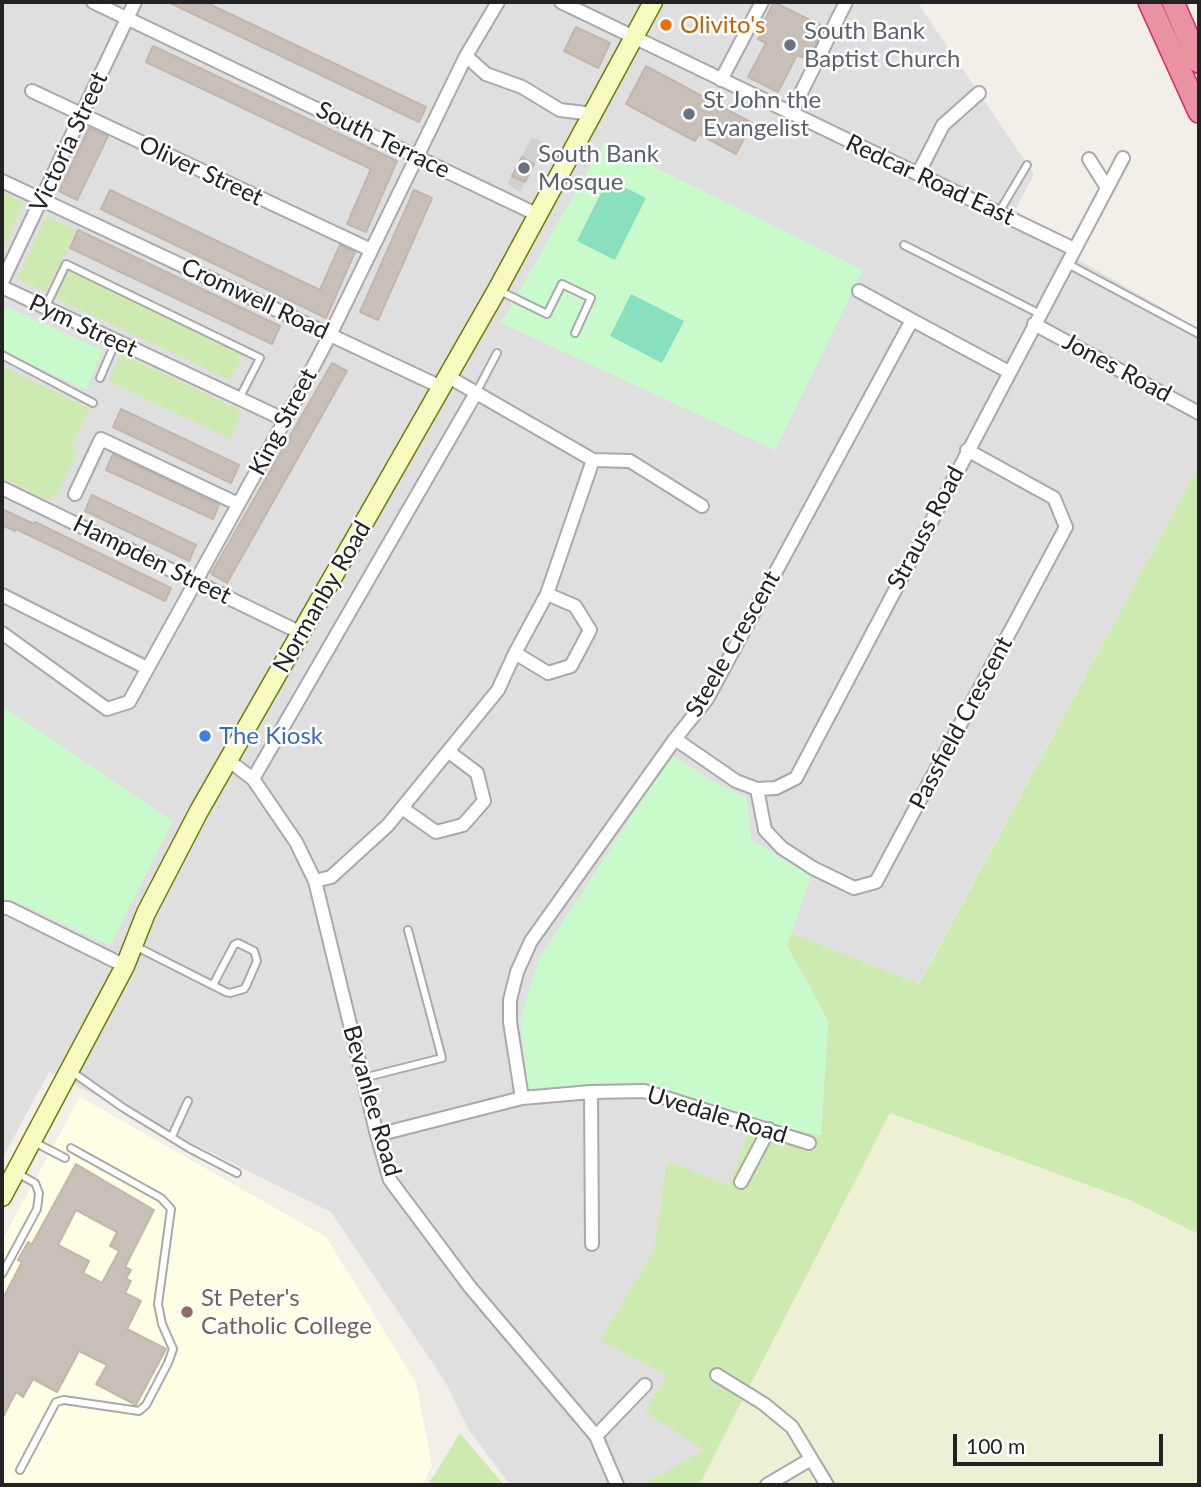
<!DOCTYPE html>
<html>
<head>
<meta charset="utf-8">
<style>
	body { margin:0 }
	#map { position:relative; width:1201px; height:1487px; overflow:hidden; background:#f2efe9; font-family:Lato,sans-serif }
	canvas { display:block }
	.frame { position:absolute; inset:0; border:4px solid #222; pointer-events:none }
	.scale { position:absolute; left:953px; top:1434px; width:210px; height:32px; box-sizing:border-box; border:4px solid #222; border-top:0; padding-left:9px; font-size:21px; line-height:24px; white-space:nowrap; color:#222; -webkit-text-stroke:5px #fff; paint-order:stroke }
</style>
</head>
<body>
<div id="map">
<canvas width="1201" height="1487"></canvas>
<div class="frame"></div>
<div class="scale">100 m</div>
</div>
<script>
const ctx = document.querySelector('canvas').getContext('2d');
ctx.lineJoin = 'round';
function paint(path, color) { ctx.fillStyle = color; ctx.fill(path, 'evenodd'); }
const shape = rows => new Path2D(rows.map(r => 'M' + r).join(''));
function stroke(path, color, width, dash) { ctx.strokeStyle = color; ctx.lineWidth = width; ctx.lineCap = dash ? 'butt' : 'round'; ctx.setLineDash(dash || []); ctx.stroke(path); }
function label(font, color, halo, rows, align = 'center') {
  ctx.font = font + ' Lato,sans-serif'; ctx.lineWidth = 5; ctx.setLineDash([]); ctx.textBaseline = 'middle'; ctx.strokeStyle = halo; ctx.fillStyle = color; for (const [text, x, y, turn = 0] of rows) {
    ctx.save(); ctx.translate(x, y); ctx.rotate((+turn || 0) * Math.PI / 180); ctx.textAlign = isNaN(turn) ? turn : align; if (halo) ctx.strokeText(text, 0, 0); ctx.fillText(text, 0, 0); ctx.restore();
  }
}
const residential = shape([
	[2,2,917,2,1034,174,1010,220,1199,329,1199,465,918,985,791,933,811,876,751,840,746,797,722,787,671,755,639,1086,752,1121,729,1185,667,1162,654,1250,601,1339,668,1375,705,1450,642,1485,510,1485,468,1429,446,1383,331,1212,49,1072,2,1159],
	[532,137,545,144,520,191,507,184]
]);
const education = shape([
	[80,1097,326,1237,416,1383,432,1466,422,1485,2,1485,2,1241]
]);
const religious = shape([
	[532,137,546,144,520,192,507,184]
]);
const farmland = shape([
	[890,1113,1129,1200,1199,1234,1199,1485,699,1485]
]);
const grass = shape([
	[2,192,24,203,2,251],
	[47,216,76,230,46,292,17,278],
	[67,269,243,352,230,380,54,297],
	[122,354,242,411,230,439,108,381],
	[2,366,90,409,71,447,78,451,56,496,47,500,2,478],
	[1199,465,1199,1234,1129,1200,890,1113,699,1485,642,1485,704,1450,645,1412,667,1375,600,1340,654,1250,667,1161,729,1185,752,1121,821,1135,828,1021,787,946,791,933,919,984],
	[460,1433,504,1485,428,1485]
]);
const park = shape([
	[604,142,863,270,775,450,501,323],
	[5,306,102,350,87,390,2,351,2,313],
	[2,706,173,821,110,946,20,903,2,901],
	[671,755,722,787,746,797,751,840,811,876,787,946,828,1021,821,1135,752,1121,639,1086,529,1096,520,1019,539,959]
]);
const pitch = shape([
	[608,179,646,198,615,260,577,241],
	[631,294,684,321,662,363,610,336]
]);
const building = shape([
	[168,2,205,2,426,107,419,122,168,2],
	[774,2,824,27,813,50,809,48,804,58,797,55,778,92,748,77,766,43,758,39,766,24,763,23,774,2],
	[576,27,610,43,598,68,564,51,576,27],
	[153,46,397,161,366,232,347,224,371,169,146,62,153,46],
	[646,66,752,123,736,154,699,134,695,141,626,104,646,66],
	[89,128,108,136,77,200,59,191,89,128],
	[522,157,534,164,525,182,512,176,522,157],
	[110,190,320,290,340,245,355,252,326,318,101,209,110,190],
	[414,190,432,198,378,320,360,312,414,190],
	[78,230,280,326,272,344,70,248,78,230],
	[332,363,347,371,227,583,211,574,332,363],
	[121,409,239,465,231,483,113,427,121,409],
	[113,454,219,505,213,519,106,470,113,454],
	[92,495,196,545,189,561,85,511,92,495],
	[2,509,34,524,35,522,171,588,165,601,16,529,15,531,2,525,2,509],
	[76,1164,154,1210,125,1267,131,1270,126,1279,131,1281,125,1293,141,1301,127,1329,166,1349,136,1405,96,1384,107,1365,79,1351,57,1392,33,1379,23,1397,16,1392,2,1419,2,1300,22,1262,18,1260,28,1242,32,1244,76,1164],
	[76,1210,117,1232,110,1246,119,1251,102,1283,83,1273,89,1261,58,1245,76,1210]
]);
const lane = shape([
	[999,212,1027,165],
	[904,245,1040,314],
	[1068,264,1199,334],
	[498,290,547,314,562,284,591,298,575,333],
	[45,308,66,264,260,358,239,399],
	[2,355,93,403],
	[100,378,116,341],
	[476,393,497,353],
	[135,946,226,992,230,993,244,989,246,986,257,961,254,951,238,943,234,945,213,985],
	[71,1071,122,1107,189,1148,237,1173],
	[363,1078,442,1058,408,930],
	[172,1136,188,1101],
	[34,1142,65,1158],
	[2,1274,37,1209,39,1193,35,1183,17,1173],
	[20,1470,56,1402,64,1400,139,1411,146,1405,168,1363,173,1349,162,1324,158,1304,171,1209,161,1198,71,1148]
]);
const street = shape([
	[93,2,538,215],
	[561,2,1074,249],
	[466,56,486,74,522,87,560,110,593,114],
	[721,80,762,2],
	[32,91,371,250],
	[791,113,846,2],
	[1089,159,1106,186],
	[918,174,943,125,979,93],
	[2,181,441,387],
	[2,282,135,2],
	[2,287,285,420],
	[859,291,912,320],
	[1034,324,1199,413],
	[447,376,593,460,630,461,702,506],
	[2,488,301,633],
	[75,494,101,439,238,504],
	[2,595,147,668],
	[2,633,107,709,129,702,285,420,330,335,466,56,498,2],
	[515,653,548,673,571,666,590,630,575,606,547,594],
	[675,739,736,781,757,789,776,788,796,778,1123,158],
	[228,760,253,779,296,842,315,881,377,1135,390,1180,470,1287,596,1436,617,1485],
	[253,779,476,393],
	[757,789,765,830,782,848,813,868,854,888,876,882,1066,527,1054,498,967,450],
	[402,808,436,832,463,825,484,801,477,773,449,752],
	[315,881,331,877,388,825,498,690,515,653,547,594,593,460],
	[2,908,8,908,125,966],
	[591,1092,592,1244],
	[522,1098,510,1022,510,1000,517,972,531,941,675,739,707,699,912,320,1009,372],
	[377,1135,522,1098,591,1092,644,1091,809,1143],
	[741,1182,769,1129],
	[717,1375,764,1404,792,1427,827,1485],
	[596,1436,645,1385],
	[767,1485,811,1459]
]);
const secondary = shape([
	[2,1197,125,966,146,913,199,811,497,290,653,2]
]);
const highway = shape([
	[1149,2,1199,112],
	[1173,2,1199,62]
]);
const markers = [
	[666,25,7,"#e8710a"],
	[790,45,7,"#6b7280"],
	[689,114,7,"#6b7280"],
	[524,168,7,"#6b7280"],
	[205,736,7,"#3f7fe0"],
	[187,1312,7,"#8d6e63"]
];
const foodNames = [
	["Olivito's",680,25]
];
const worshipNames = [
	["South Bank",804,31],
	["Baptist Church",804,59],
	["St John the",703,100],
	["Evangelist",703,128],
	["South Bank",538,154],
	["Mosque",538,182]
];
const streetNames = [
	["South Terrace",383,140,26],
	["Victoria Street",69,142,-65],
	["Oliver Street",201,171,25],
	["Redcar Road East",930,180,25],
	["Cromwell Road",255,299,25],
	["Pym Street",83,326,25],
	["Jones Road",1117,368,28],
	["King Street",283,422,-62],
	["Strauss Road",926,528,-62],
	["Hampden Street",152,560,26],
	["Normanby Road",322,597,-60],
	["Steele Crescent",733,644,-60],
	["Passfield Crescent",961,723,-62],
	["Bevanlee Road",372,1101,74],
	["Uvedale Road",717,1115,17]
];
const shopNames = [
	["The Kiosk",219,736]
];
const educationNames = [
	["St Peter's",201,1298],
	["Catholic College",201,1326]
];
paint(residential, '#e0dfdf');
paint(education, '#ffffe5');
paint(religious, '#d0d0d0');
paint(farmland, '#eef0d5');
paint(grass, '#cdebb0');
paint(park, '#c8facc');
paint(pitch, '#88e0be');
paint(building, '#c7bfb8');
stroke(building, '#c4b6ab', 2);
stroke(lane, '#a9a9a9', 10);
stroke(street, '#a9a9a9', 16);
stroke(secondary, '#707d05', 21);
stroke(highway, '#dc2a67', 24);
stroke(lane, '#fff', 6);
stroke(street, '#fff', 12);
stroke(secondary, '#f7fabf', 18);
stroke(highway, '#e892a2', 21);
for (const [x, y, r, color] of markers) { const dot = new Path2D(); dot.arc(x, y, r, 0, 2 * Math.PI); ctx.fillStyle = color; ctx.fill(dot); stroke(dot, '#fff', 2.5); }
label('24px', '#c56008', '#fff', foodNames, 'left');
label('24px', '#5b616d', '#fff', worshipNames, 'left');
label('24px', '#222', '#fff', streetNames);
label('24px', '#366cbe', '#fff', shopNames, 'left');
label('24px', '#785e54', '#fff', educationNames, 'left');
</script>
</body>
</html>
